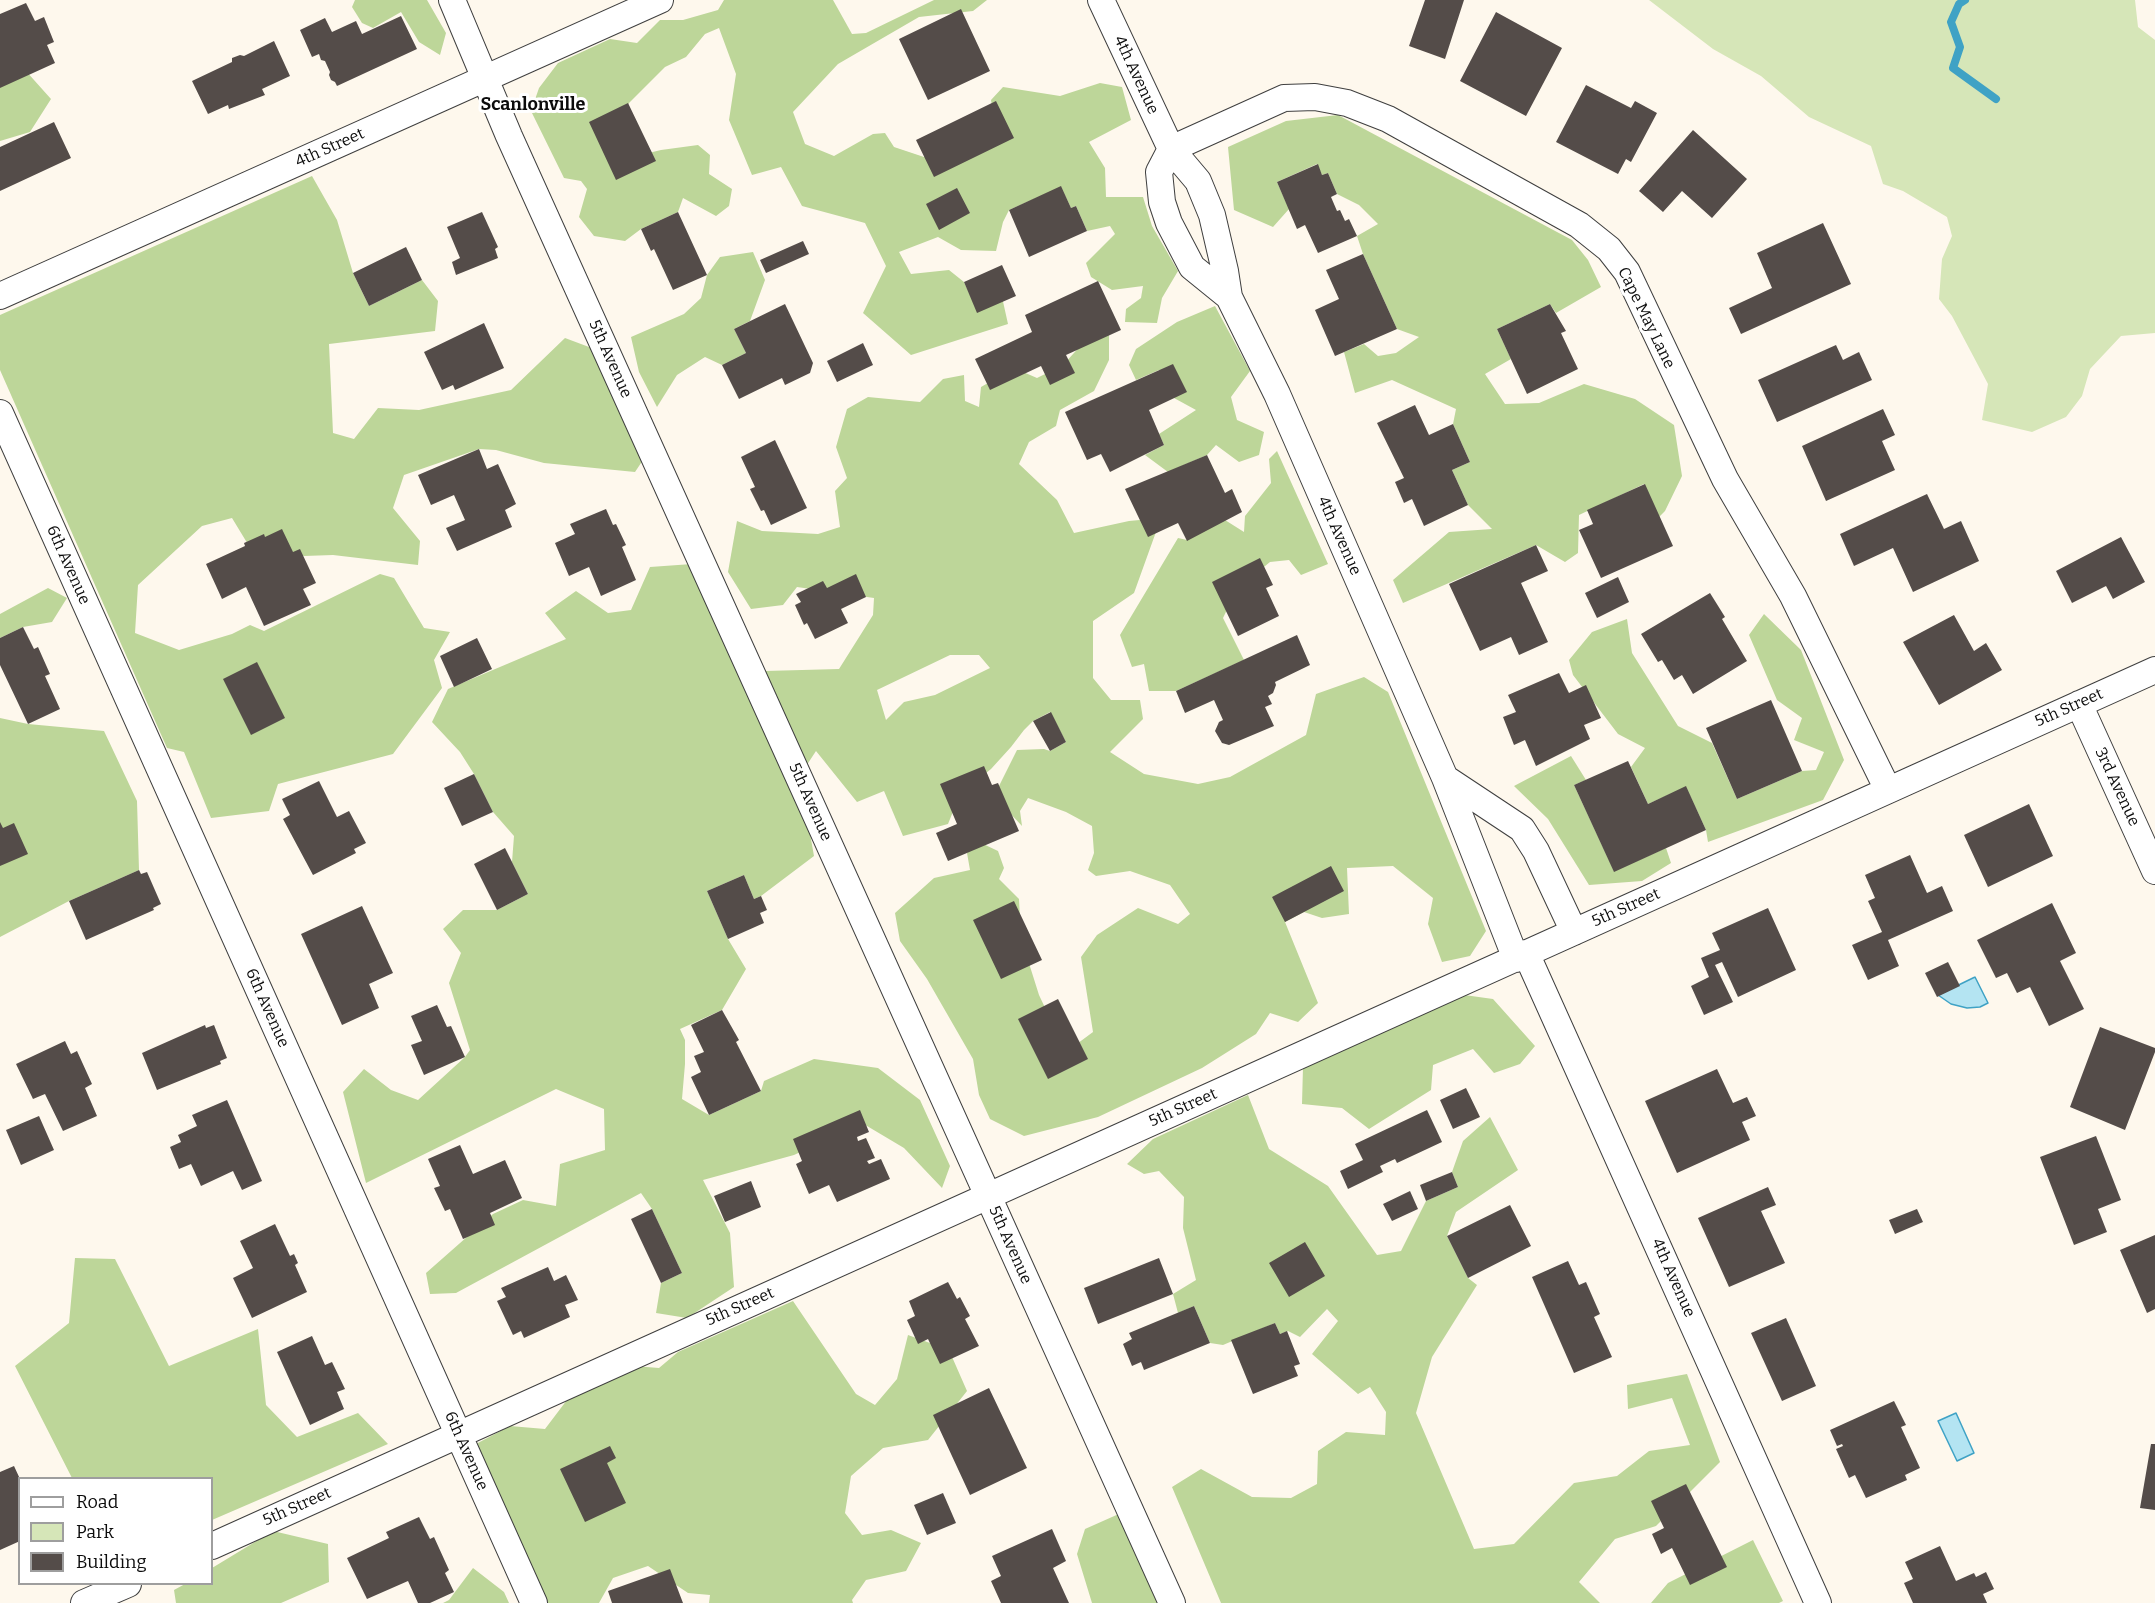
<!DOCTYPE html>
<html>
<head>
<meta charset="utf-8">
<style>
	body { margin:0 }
	#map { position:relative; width:2155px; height:1603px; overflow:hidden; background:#fef8ed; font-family:Bitter,serif }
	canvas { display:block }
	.legend { position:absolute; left:18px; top:1477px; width:195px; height:108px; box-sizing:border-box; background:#fff; border:2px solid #9e9e9e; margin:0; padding:8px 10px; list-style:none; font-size:18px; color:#0c0c0c }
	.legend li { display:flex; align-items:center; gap:12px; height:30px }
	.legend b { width:30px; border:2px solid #9e9e9e }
</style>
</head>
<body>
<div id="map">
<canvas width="2155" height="1603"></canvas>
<ul class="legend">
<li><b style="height:8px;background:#fff"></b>Road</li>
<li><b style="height:16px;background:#d6e6b8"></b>Park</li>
<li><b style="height:16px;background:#544c49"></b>Building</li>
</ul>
</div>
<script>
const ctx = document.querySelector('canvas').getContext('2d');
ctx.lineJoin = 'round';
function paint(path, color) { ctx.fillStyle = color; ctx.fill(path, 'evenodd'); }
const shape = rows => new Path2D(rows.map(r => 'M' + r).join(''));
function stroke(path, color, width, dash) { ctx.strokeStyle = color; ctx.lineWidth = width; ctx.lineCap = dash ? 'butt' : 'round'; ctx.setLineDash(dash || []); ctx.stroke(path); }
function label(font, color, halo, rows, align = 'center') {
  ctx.font = font + ' Bitter,serif'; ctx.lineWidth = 6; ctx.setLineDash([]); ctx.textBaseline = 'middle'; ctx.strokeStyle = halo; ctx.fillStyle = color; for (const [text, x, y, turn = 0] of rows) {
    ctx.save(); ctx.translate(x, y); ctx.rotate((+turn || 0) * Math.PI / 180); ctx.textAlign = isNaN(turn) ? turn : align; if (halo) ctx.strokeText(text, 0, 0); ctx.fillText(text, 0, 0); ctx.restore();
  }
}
const green = shape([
	[1649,0,2135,0,2138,27,2155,40,2155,333,2121,336,2090,369,2082,396,2066,417,2032,432,1982,420,1988,384,1952,316,1939,299,1942,259,1952,236,1947,217,1903,191,1883,184,1871,146,1809,117,1761,76,1713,49]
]);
const forest = shape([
	[355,0,427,0,446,33,440,55,419,42,401,12,373,28,362,23,352,7],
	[724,0,833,0,852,34,866,33,934,0,987,0,973,11,919,17,838,64,793,112,805,144,834,156,873,134,885,133,894,147,924,157,997,140,991,100,1003,87,1060,96,1100,83,1122,87,1131,120,1089,142,1105,168,1106,197,1143,197,1152,226,1178,271,1162,298,1157,323,1125,322,1126,309,1141,298,1143,286,1112,290,1091,277,1086,263,1115,234,1110,226,1087,231,1076,206,1071,208,1061,187,1009,210,1003,222,996,251,961,250,938,237,899,252,911,274,949,270,964,282,975,306,1002,297,1008,324,911,355,863,313,886,266,865,223,802,206,781,167,752,175,729,120,736,74,719,28,705,34,686,57,665,67,629,103,604,152,632,157,661,150,698,145,710,155,709,174,732,189,729,206,716,216,683,198,678,212,641,229,625,241,594,236,579,217,587,189,581,181,564,178,531,111,539,88,558,63,610,39,637,43,660,20,683,20,718,10],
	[17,61,51,99,30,132,0,141,0,66],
	[1338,115,1572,240,1588,260,1601,287,1556,313,1550,304,1497,329,1511,359,1485,374,1505,404,1539,403,1584,384,1635,399,1674,425,1682,476,1665,511,1659,517,1644,484,1579,515,1578,553,1565,562,1536,545,1403,603,1393,580,1449,532,1492,529,1468,505,1452,470,1470,462,1453,424,1456,409,1392,380,1355,393,1344,352,1364,344,1378,356,1396,353,1419,337,1397,329,1363,254,1357,236,1378,224,1359,205,1337,194,1328,173,1322,175,1317,164,1277,182,1289,209,1273,227,1234,210,1228,147,1286,121],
	[312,176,337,220,353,273,369,306,422,280,438,301,435,331,329,344,333,433,354,439,378,408,419,410,511,390,565,338,597,350,643,460,635,472,544,463,496,450,479,449,404,475,393,508,420,541,418,565,333,555,304,556,249,546,232,518,202,526,138,585,135,633,179,650,232,634,250,625,264,631,380,574,394,578,424,628,450,632,434,660,442,688,393,754,278,784,269,811,211,818,184,752,167,748,0,370,0,315],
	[753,252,765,280,750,321,734,329,746,353,722,365,705,357,677,375,657,407,639,372,631,337,684,314,701,298,707,275,720,257],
	[1215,306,1250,371,1231,397,1237,420,1264,432,1259,455,1239,462,1216,445,1207,455,1168,472,1145,455,1164,445,1159,434,1196,410,1174,398,1159,370,1136,380,1129,365,1136,349,1177,322],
	[1094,331,1109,335,1109,360,1094,391,1060,410,1056,426,1029,442,1019,464,1057,500,1074,533,1129,521,1161,518,1134,593,1093,621,1093,678,1111,700,1140,700,1143,719,1110,752,1144,774,1198,784,1230,777,1306,735,1316,694,1364,677,1388,692,1486,931,1470,956,1442,962,1428,924,1433,898,1393,866,1347,868,1349,914,1322,918,1304,912,1285,922,1318,1003,1298,1022,1270,1013,1256,1034,1202,1068,1098,1117,1024,1136,990,1119,979,1095,973,1059,927,979,900,941,895,913,934,878,970,870,967,853,979,842,998,851,1004,868,999,879,1019,899,1021,938,1039,995,1066,1052,1093,1032,1081,957,1097,935,1138,908,1178,924,1190,914,1170,885,1130,871,1096,876,1088,870,1094,853,1092,826,1066,812,1028,798,1020,811,1022,826,994,796,1017,750,1044,749,1050,751,1066,742,1050,712,1033,721,1024,730,1011,747,991,769,960,794,948,824,903,836,884,791,857,802,816,751,793,786,807,817,814,856,761,896,754,899,744,875,707,891,728,939,746,969,722,1010,680,1029,685,1040,685,1064,682,1099,709,1115,761,1091,764,1081,814,1059,878,1068,920,1100,950,1166,942,1188,904,1148,862,1123,794,1155,703,1180,730,1233,734,1287,687,1318,656,1313,661,1283,682,1273,652,1209,641,1193,456,1293,430,1294,426,1273,493,1214,523,1200,556,1206,560,1164,605,1150,604,1109,556,1089,366,1183,343,1092,364,1069,391,1090,418,1100,465,1057,470,1050,449,983,461,953,443,929,463,910,497,910,528,894,512,862,514,836,493,812,474,774,460,752,432,722,448,689,566,639,545,613,576,591,608,613,631,610,650,567,692,564,765,671,839,669,873,615,874,598,797,587,783,605,751,609,728,572,737,521,762,531,818,534,840,527,835,491,847,478,836,447,847,409,868,397,920,402,943,379,964,375,965,401,979,407,981,387,1014,368,1037,378,1063,365],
	[950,655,979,655,990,668,935,695,904,702,886,720,877,690],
	[1277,451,1328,564,1301,575,1289,560,1270,562,1237,589,1223,618,1244,660,1176,691,1149,691,1144,664,1132,667,1120,635,1178,538,1187,540,1225,520,1244,532,1245,516,1271,483,1269,459],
	[48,588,67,598,52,622,23,627,0,638,0,614],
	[1764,614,1801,650,1844,760,1823,800,1708,842,1706,830,1686,787,1648,804,1631,767,1645,748,1618,734,1573,675,1569,660,1592,632,1627,619,1632,653,1678,726,1712,743,1737,799,1802,771,1816,770,1824,752,1794,740,1802,718,1777,700,1749,635],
	[0,718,28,724,104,731,137,801,139,870,69,901,0,937],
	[1571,756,1586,780,1574,785,1614,871,1666,848,1671,863,1642,881,1589,885,1548,819,1514,786],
	[1457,994,1493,999,1535,1046,1520,1064,1494,1073,1473,1049,1433,1065,1431,1090,1369,1129,1342,1108,1302,1104,1303,1067],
	[1248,1095,1269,1149,1328,1186,1377,1255,1401,1251,1426,1201,1458,1187,1452,1172,1463,1141,1490,1117,1518,1170,1456,1212,1447,1236,1468,1278,1477,1285,1432,1357,1416,1413,1474,1549,1514,1544,1574,1483,1617,1476,1649,1451,1690,1445,1672,1398,1628,1409,1627,1385,1687,1374,1720,1462,1656,1526,1615,1539,1579,1582,1600,1603,1221,1603,1172,1487,1201,1469,1252,1497,1291,1498,1317,1484,1318,1451,1346,1432,1385,1435,1386,1412,1370,1387,1358,1394,1312,1354,1338,1321,1327,1309,1300,1337,1288,1331,1280,1334,1275,1323,1223,1345,1210,1343,1194,1306,1178,1313,1173,1294,1196,1280,1183,1228,1184,1197,1159,1171,1144,1174,1127,1164,1153,1139],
	[75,1258,115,1259,169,1366,258,1329,266,1405,297,1437,358,1413,388,1444,212,1520,212,1478,72,1478,15,1366,69,1323],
	[793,1301,856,1394,875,1405,897,1379,908,1335,949,1350,967,1391,928,1440,883,1448,851,1476,845,1513,862,1535,891,1530,921,1543,906,1571,866,1580,852,1600,853,1603,709,1603,710,1595,688,1593,648,1566,613,1578,599,1603,548,1603,476,1444,510,1426,545,1429,570,1396,634,1366,659,1368,678,1352],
	[1121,1513,1161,1603,1092,1603,1077,1554,1085,1529],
	[273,1531,328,1544,329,1582,281,1603,176,1603,174,1590,185,1584,212,1584,212,1568],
	[1753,1540,1783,1601,1779,1603,1651,1603,1668,1583],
	[473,1568,504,1592,509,1603,443,1603,449,1600]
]);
const water = shape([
	[1975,977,1988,1003,1980,1007,1967,1008,1951,1004,1938,995,1975,977],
	[1956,1413,1974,1453,1957,1461,1938,1421,1956,1413]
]);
const stream = shape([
	[1965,0,1959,4,1951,22,1960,47,1953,68,1996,99]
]);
const building = shape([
	[1425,0,1464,0,1445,59,1409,46],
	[26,3,35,21,44,17,54,42,47,45,55,63,0,88,0,14],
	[961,9,990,71,928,100,899,39],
	[1496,12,1562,48,1526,116,1460,81],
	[401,16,417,49,337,86,335,82,331,80,329,75,330,72,325,61,321,60,319,54,312,57,300,30,325,18,332,32,356,21,362,34],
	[274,41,290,76,262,89,265,95,229,109,228,105,208,114,192,81,232,62,232,58,240,55,244,56],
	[1586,85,1631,108,1635,101,1657,113,1631,162,1626,159,1618,174,1556,142],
	[996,101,1014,138,934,177,916,140],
	[628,103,656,161,616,180,589,122],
	[54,122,71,158,0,191,0,147],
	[1693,130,1747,179,1712,218,1682,191,1663,212,1639,191],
	[1318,164,1322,175,1328,173,1337,194,1331,197,1337,211,1340,210,1345,221,1349,219,1357,236,1318,253,1305,225,1297,229,1277,182],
	[1061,186,1071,208,1076,206,1087,231,1029,257,1009,210],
	[957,188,970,213,939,230,926,204],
	[482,212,498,247,495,249,498,258,456,275,452,262,460,258,447,227],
	[678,212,707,275,673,290,654,249,651,251,641,229],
	[1823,223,1851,284,1741,334,1729,308,1772,288,1757,253],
	[803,241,809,254,766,273,760,260],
	[406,247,422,280,369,306,353,273],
	[1363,254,1397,329,1335,356,1315,310,1339,299,1326,270],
	[1002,265,1016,296,977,313,964,282],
	[1098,281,1121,330,1066,355,1075,373,1050,385,1041,366,990,390,975,359,1032,332,1025,315],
	[785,304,813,363,810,373,785,385,782,378,739,399,722,365,746,353,734,329],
	[1550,304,1566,331,1561,333,1578,369,1527,394,1497,329],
	[484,323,504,368,455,390,453,385,442,390,424,352],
	[863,343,873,365,837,382,827,361],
	[1836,345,1843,360,1859,352,1872,380,1777,422,1758,380],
	[1173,364,1187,392,1149,410,1164,445,1110,472,1101,454,1087,460,1065,412],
	[1415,405,1429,435,1453,424,1470,462,1452,470,1468,505,1424,526,1412,499,1404,503,1395,482,1404,478,1377,423],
	[1883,409,1895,435,1882,441,1895,470,1826,501,1802,446],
	[775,440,807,508,771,525,764,510,761,511,750,489,755,487,741,457],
	[479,449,487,469,498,464,516,504,505,510,512,527,457,551,446,528,465,520,454,495,431,505,418,475],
	[1207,455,1225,493,1232,489,1242,512,1187,541,1178,523,1148,537,1125,489],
	[1645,484,1673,546,1601,578,1579,530,1593,524,1587,510],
	[1927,494,1944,529,1961,521,1979,561,1913,592,1893,548,1854,566,1840,534],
	[606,509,613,525,616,524,626,545,622,547,636,580,601,596,589,567,569,576,555,543,575,534,570,524],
	[282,529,293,552,300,549,316,583,303,589,311,605,264,626,246,587,222,599,206,564,245,546,244,543,264,534,265,537],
	[2121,537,2145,582,2113,599,2106,586,2072,603,2056,571],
	[1536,545,1548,571,1521,583,1548,642,1519,655,1511,637,1480,651,1449,584],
	[1260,558,1273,585,1266,588,1279,616,1238,636,1212,582],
	[856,574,866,597,841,609,848,623,815,639,807,623,804,625,795,605,801,602,796,594,823,581,827,588],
	[1618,577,1629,602,1597,618,1585,593],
	[1710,593,1725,617,1722,619,1747,661,1693,694,1682,675,1674,680,1662,660,1658,662,1641,634],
	[1954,615,1974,651,1986,643,2002,670,1939,705,1903,642],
	[23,627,34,649,38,647,50,674,45,676,60,709,28,724,0,665,0,638],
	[1297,635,1310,665,1275,682,1276,685,1273,693,1268,696,1272,704,1265,707,1274,726,1229,745,1222,743,1215,731,1219,722,1223,720,1214,700,1185,713,1176,691],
	[477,638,492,669,454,687,440,656],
	[257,662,285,718,251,735,223,679],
	[1559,673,1569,693,1586,685,1601,718,1584,725,1590,739,1536,766,1525,740,1514,745,1503,717,1516,712,1508,695],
	[1771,700,1802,771,1737,799,1706,728],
	[1051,712,1066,742,1050,751,1033,721],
	[1628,761,1648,804,1686,786,1706,830,1614,872,1574,785],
	[984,766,992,785,998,783,1019,831,948,861,936,833,957,824,940,784],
	[474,774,493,812,462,826,444,788],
	[319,781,337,817,349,811,366,843,354,849,356,853,313,875,283,819,290,815,282,799],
	[2029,804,2053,856,1988,887,1964,835],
	[0,822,3,828,14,823,28,854,0,866],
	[505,848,528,894,497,910,474,864],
	[1910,855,1927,893,1942,886,1953,911,1888,940,1899,966,1868,980,1852,945,1882,932,1868,901,1875,898,1865,875],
	[1331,866,1344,891,1285,922,1272,897],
	[139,870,141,874,147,872,161,904,153,908,154,910,86,940,69,901],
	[744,875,754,899,761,896,767,910,760,913,764,923,728,939,707,891],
	[1014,901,1042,960,1001,979,973,920],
	[2052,903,2076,953,2060,961,2084,1009,2049,1026,2030,987,2017,993,2007,973,1996,978,1977,940],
	[362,906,393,973,369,984,379,1008,342,1025,301,934],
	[1768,908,1796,970,1738,997,1722,962,1715,965,1733,1002,1704,1015,1691,986,1709,977,1701,958,1720,950,1712,933],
	[1948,962,1960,986,1937,997,1925,973],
	[1058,999,1088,1059,1048,1079,1018,1019],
	[437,1005,447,1027,451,1026,465,1057,424,1075,411,1045,422,1041,411,1016],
	[722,1010,739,1040,736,1042,761,1091,709,1115,691,1077,701,1072,694,1056,704,1052,691,1025],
	[205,1025,206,1028,214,1025,227,1058,220,1061,221,1064,157,1090,142,1053],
	[2100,1027,2155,1048,2155,1052,2125,1130,2070,1107],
	[65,1041,71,1054,77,1051,92,1084,85,1088,97,1116,63,1131,45,1094,33,1099,16,1064],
	[1717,1069,1733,1103,1747,1097,1756,1116,1742,1122,1750,1140,1677,1173,1645,1101],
	[1466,1088,1480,1117,1453,1129,1440,1100],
	[227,1100,262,1181,242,1190,233,1171,201,1186,191,1164,179,1169,170,1147,181,1142,178,1135,197,1126,192,1115],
	[860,1110,869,1132,857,1137,858,1141,866,1138,875,1158,867,1161,869,1164,881,1159,890,1179,837,1202,829,1185,809,1194,796,1164,802,1161,793,1139],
	[1427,1110,1442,1142,1397,1163,1395,1159,1380,1166,1383,1172,1348,1189,1340,1171,1363,1160,1355,1144],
	[39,1116,54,1150,21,1165,6,1130],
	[2096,1136,2121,1200,2098,1209,2107,1232,2074,1245,2040,1157],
	[460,1145,473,1174,505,1160,522,1198,490,1213,495,1225,463,1239,450,1209,445,1211,434,1188,440,1186,428,1159],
	[1452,1172,1458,1187,1426,1201,1420,1185],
	[751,1181,761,1207,725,1222,714,1196],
	[1768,1187,1776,1205,1761,1211,1785,1263,1729,1287,1698,1218],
	[1410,1191,1418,1209,1392,1221,1383,1204],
	[1510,1205,1531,1246,1468,1278,1447,1236],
	[652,1209,682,1273,661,1283,631,1219],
	[1917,1209,1923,1222,1895,1234,1889,1220],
	[275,1224,290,1256,294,1254,298,1263,295,1265,307,1292,252,1318,233,1278,253,1268,240,1241],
	[2155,1235,2155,1309,2147,1313,2120,1250],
	[1305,1242,1325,1276,1289,1297,1269,1263],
	[1159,1258,1173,1294,1098,1324,1084,1288],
	[1568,1261,1579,1285,1586,1282,1600,1314,1594,1317,1612,1357,1574,1373,1532,1277],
	[548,1267,554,1281,566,1275,578,1300,565,1305,570,1317,524,1338,521,1331,513,1335,497,1301,506,1297,501,1288],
	[948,1282,957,1299,960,1297,970,1316,965,1319,979,1346,940,1364,928,1339,918,1344,907,1320,915,1316,909,1301],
	[1194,1306,1210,1343,1144,1370,1141,1362,1132,1366,1123,1344,1132,1339,1129,1333],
	[1786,1318,1816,1386,1782,1401,1751,1333],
	[1275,1323,1280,1334,1287,1331,1300,1364,1294,1366,1298,1376,1253,1394,1231,1340],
	[312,1336,325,1365,332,1362,345,1389,337,1392,344,1409,310,1425,277,1352],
	[989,1388,1027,1468,970,1495,933,1415],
	[1894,1401,1906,1425,1901,1427,1920,1468,1905,1475,1907,1480,1866,1498,1855,1475,1849,1478,1836,1449,1843,1446,1842,1444,1837,1446,1830,1430],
	[2151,1444,2155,1444,2155,1510,2140,1508],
	[610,1446,616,1458,607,1463,626,1503,585,1522,560,1469],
	[14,1466,20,1479,20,1541,0,1550,0,1472],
	[1686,1484,1727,1567,1690,1585,1672,1548,1661,1554,1652,1534,1664,1528,1651,1501],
	[943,1493,956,1523,927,1535,914,1505],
	[419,1517,430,1539,434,1537,449,1570,445,1573,454,1592,430,1603,418,1603,408,1581,367,1599,347,1558,389,1538,386,1532],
	[1052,1529,1066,1561,1053,1568,1069,1603,1001,1603,991,1581,1001,1576,992,1556],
	[1940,1546,1956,1581,1974,1573,1976,1577,1986,1572,1994,1589,1983,1594,1987,1603,1913,1603,1904,1583,1913,1579,1905,1562],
	[670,1569,683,1603,612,1603,608,1591]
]);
const street = shape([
	[452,0,509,136,1172,1603],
	[1101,0,1171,149,1198,181,1212,215,1225,271,1229,297,1277,394,1445,778,1516,959],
	[1171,149,1284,98,1315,97,1347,103,1388,119,1579,225,1609,249,1627,272,1725,479,1793,596,1888,790],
	[1171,149,1159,172,1162,202,1169,223,1192,267,1229,297],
	[0,296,660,0],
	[0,413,534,1603],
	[2079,704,2155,871],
	[1445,778,1522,829,1536,851,1574,932],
	[1526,953,1818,1603],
	[212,1546,2155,670],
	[84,1603,128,1584]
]);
const streetNames = [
	["4th Avenue",1136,75,65],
	["4th Street",330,148,-24],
	["Cape May Lane",1646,318,64],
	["5th Avenue",610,359,66],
	["4th Avenue",1339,536,66],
	["6th Avenue",68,565,66],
	["5th Street",2069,708,-24],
	["3rd Avenue",2117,787,65],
	["5th Avenue",810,802,66],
	["5th Street",1626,908,-24],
	["6th Avenue",267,1008,66],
	["5th Street",1183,1108,-24],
	["5th Avenue",1010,1245,66],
	["4th Avenue",1673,1278,66],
	["5th Street",740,1307,-24],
	["6th Avenue",466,1451,66],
	["5th Street",297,1507,-24]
];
const neighbourhoodNames = [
	["Scanlonville",533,105]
];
paint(green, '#d6e6b8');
paint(forest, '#bdd699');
paint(water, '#b4e4f2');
stroke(water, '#3fa2c5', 1.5);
stroke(stream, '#3fa2c5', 8);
paint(building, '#544c49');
stroke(street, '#3f3f3f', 28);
stroke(street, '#fff', 26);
label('16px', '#0c0c0c', '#fff', streetNames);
label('bold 18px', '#0c0c0c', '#fff', neighbourhoodNames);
</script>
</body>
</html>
